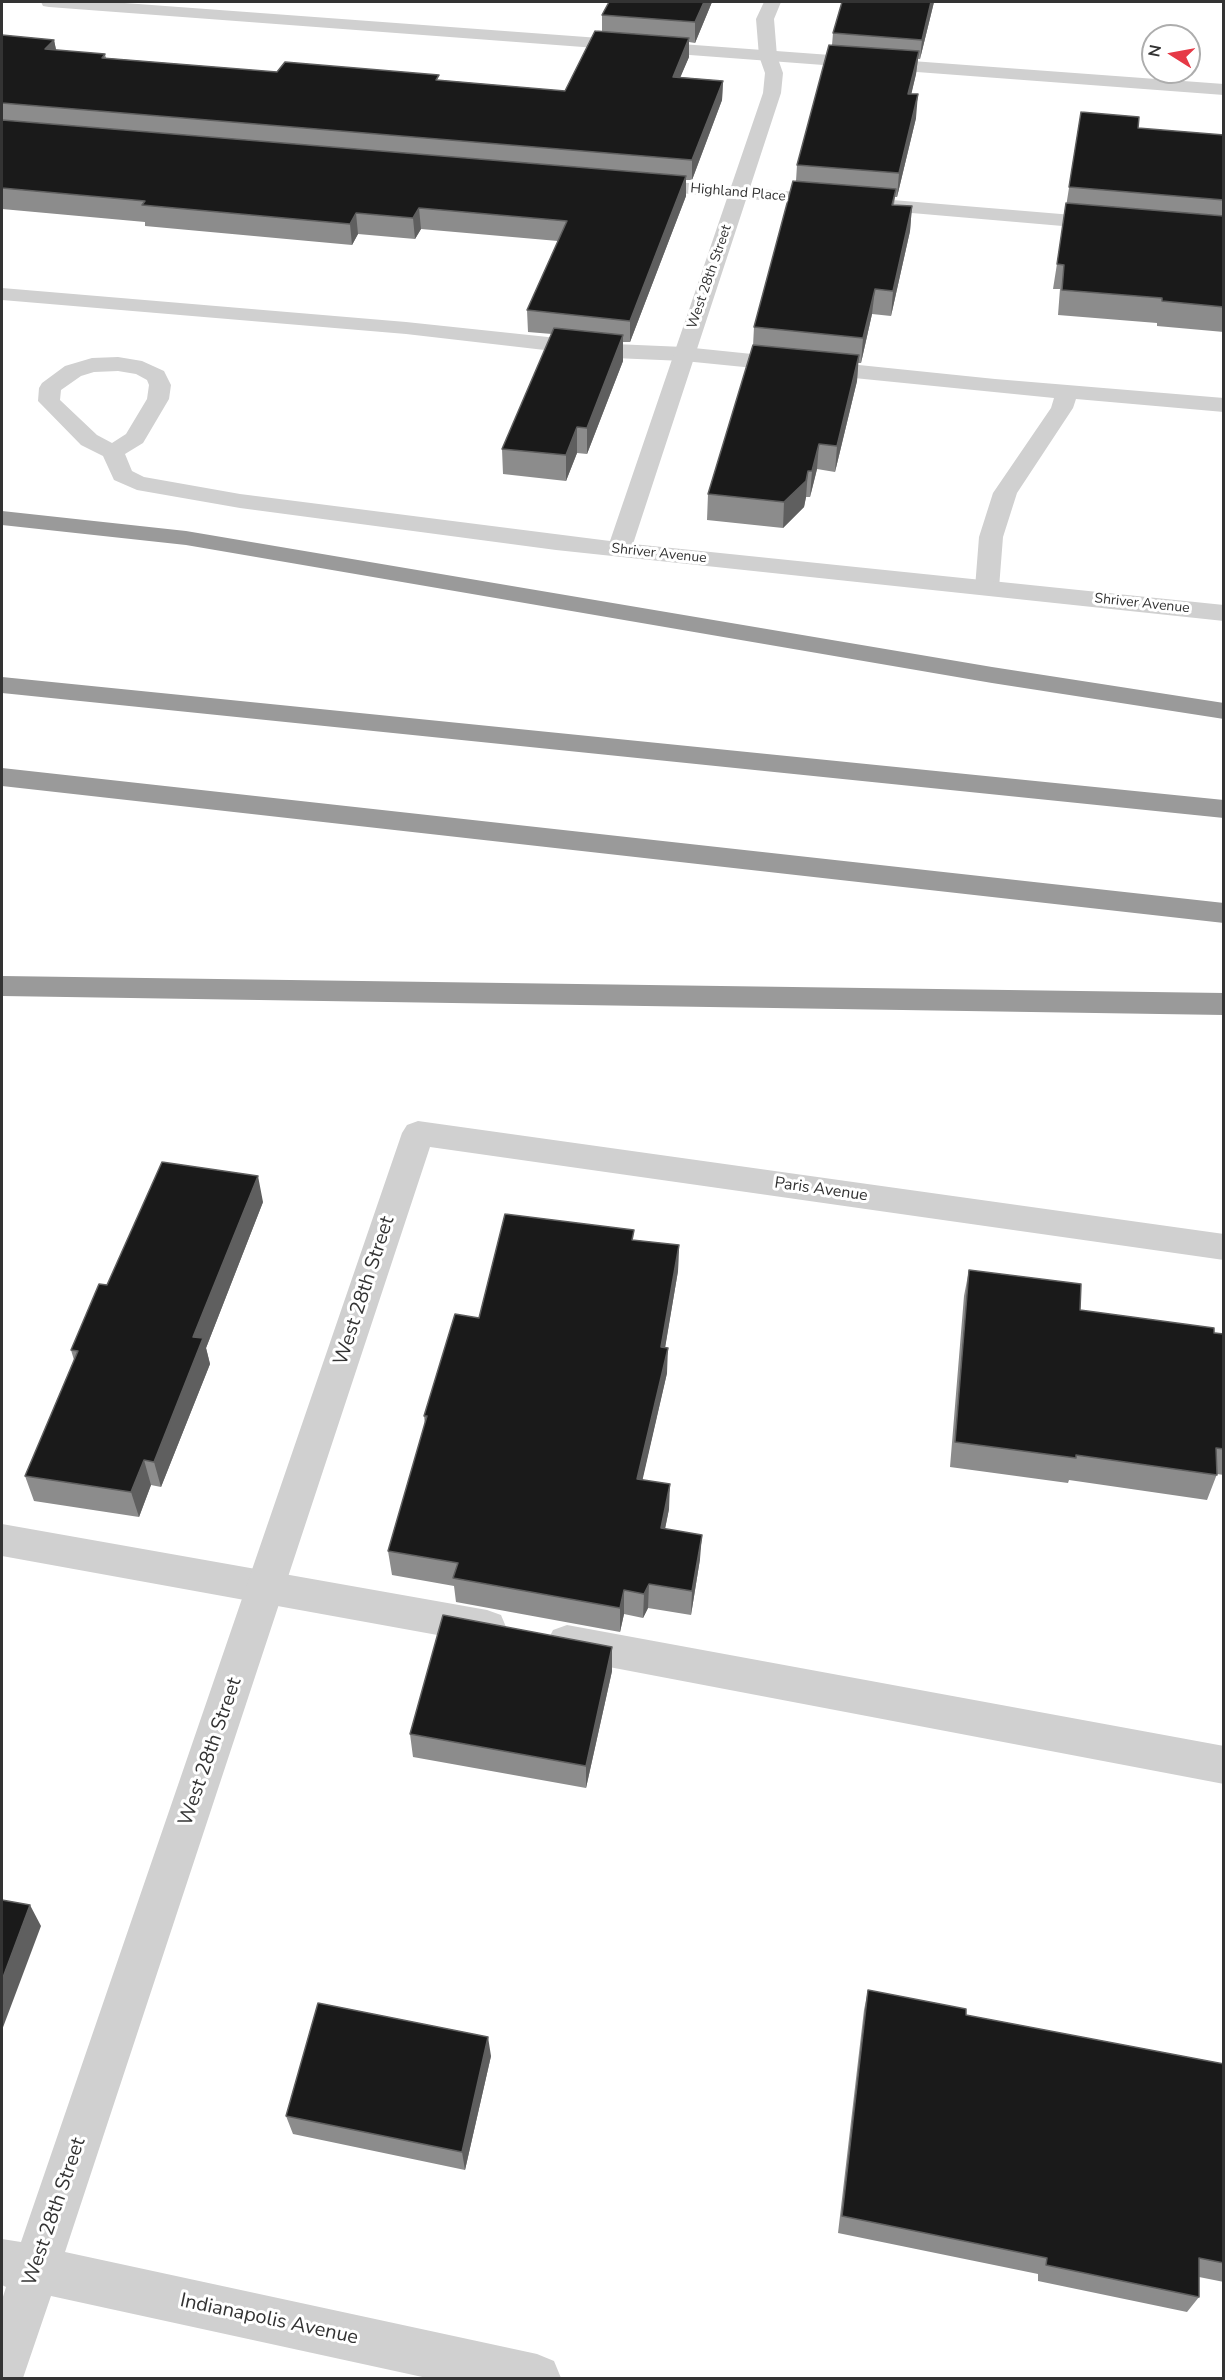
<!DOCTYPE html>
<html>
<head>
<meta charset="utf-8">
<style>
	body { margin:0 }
	#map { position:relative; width:1225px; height:2380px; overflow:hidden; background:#fff; font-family:"Nunito Sans",sans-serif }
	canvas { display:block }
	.frame { position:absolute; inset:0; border:3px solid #333; pointer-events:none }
	.north { position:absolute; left:1141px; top:24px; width:60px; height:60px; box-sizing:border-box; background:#fff; border:2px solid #adadad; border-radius:50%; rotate:281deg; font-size:16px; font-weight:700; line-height:24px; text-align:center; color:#333 }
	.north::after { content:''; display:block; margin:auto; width:21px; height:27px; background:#e63946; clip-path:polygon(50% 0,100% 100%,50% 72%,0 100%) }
</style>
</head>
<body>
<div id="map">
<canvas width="1225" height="2380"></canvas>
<div class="frame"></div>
<div class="north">N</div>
</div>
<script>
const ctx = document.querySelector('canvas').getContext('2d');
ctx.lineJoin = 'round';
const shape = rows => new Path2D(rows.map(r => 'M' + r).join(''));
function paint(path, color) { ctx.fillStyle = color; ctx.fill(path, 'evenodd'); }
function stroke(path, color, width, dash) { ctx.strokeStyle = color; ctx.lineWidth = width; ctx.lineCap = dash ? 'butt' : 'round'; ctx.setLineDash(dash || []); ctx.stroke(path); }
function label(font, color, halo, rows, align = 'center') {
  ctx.font = font + ' "Nunito Sans",sans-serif'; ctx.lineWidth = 6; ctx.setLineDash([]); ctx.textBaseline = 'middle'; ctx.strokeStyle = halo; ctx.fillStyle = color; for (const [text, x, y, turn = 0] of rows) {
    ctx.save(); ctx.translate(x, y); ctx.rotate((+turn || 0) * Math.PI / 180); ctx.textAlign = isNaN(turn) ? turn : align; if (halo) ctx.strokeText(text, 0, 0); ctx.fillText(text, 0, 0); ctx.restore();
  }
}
const service = shape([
	[41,2,111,2,1224,84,1224,95,49,7,43,6,41,2],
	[2,288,406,322,614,344,684,347,995,379,1224,398,1224,412,1076,399,1073,408,1017,493,1003,537,999,588,996,593,987,595,978,593,975,588,979,537,993,493,1051,408,1054,398,684,361,614,358,406,334,2,300,2,288],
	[2,1524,487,1610,501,1615,506,1627,501,1639,487,1644,2,1556,2,1524],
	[567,1625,1224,1746,1224,1784,567,1659,553,1654,547,1642,553,1630,567,1625]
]);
const minor = shape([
	[764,2,781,2,774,19,777,56,783,73,781,93,633,544,1224,605,1224,621,556,550,240,508,137,490,114,480,103,456,81,445,38,401,39,388,42,383,65,366,92,358,118,357,142,361,164,371,171,385,169,399,146,438,143,443,125,454,132,471,144,477,240,494,610,541,763,93,765,73,759,56,756,19,764,2],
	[118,371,136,374,147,380,149,385,147,399,126,434,112,443,97,435,60,400,61,390,81,376,94,372,118,371],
	[418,1121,1224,1234,1224,1260,430,1147,65,2252,537,2354,554,2361,561,2378,427,2378,51,2296,23,2378,2,2378,2,2300,6,2287,2,2285,2,2239,21,2242,402,1133,407,1125,418,1121]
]);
const tertiary = shape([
	[640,179,1109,218,1116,220,1119,224,1116,228,1109,230,633,189,630,185,633,181,640,179]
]);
const motorway = shape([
	[2,511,186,531,992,667,1224,703,1224,719,992,683,186,545,2,525,2,511],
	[2,677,1224,800,1224,818,2,693,2,677],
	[2,768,1224,903,1224,923,2,786,2,768],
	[2,976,1224,993,1224,1015,2,996,2,976]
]);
const wall = shape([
	[609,2,712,2,695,43,689,42,689,57,680,77,723,81,722,100,692,180,686,180,686,196,630,342,623,342,623,361,587,454,577,453,566,481,503,474,502,449,552,334,528,332,527,310,558,241,421,229,415,239,358,234,352,245,145,226,145,222,2,209,2,35,54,40,56,50,105,54,106,58,277,72,440,80,565,91,602,31,602,15],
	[934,2,920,59,918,59,916,74,911,94,916,118,897,197,895,197,894,205,912,206,910,231,891,316,872,314,861,363,858,363,857,381,835,472,817,469,810,497,806,497,804,507,783,528,707,520,708,494,753,346,754,327,796,181,797,165,832,45,833,33],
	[1081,112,1138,128,1224,135,1224,332,1157,326,1157,323,1058,315,1060,289,1053,289],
	[263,1202,206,1348,210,1364,161,1487,151,1485,139,1517,34,1501,25,1476,74,1360,71,1350,107,1285],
	[634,1240,679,1245,678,1271,665,1347,667,1373,642,1480,669,1509,665,1529,700,1559,691,1615,648,1608,643,1618,624,1614,620,1632,456,1602,454,1586,392,1575,388,1551,425,1425,424,1416,479,1318],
	[969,1270,1080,1310,1224,1334,1224,1475,1217,1474,1207,1500,1069,1480,1068,1483,950,1467,964,1296],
	[612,1671,586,1788,413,1757,410,1734],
	[868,1990,966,2015,1224,2064,1224,2282,1199,2277,1199,2297,1187,2312,1038,2281,1038,2274,838,2233,864,2010],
	[491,2056,465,2170,293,2134,286,2116]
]);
const shadedWall = shape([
	[704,2,712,2,695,43,695,22],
	[931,2,934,2,920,59,922,40],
	[689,38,689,57,672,97,673,77],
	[54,40,58,59,45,49],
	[919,51,916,74,906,117,908,94],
	[723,81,722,100,692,180,692,160],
	[918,94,916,118,897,197,899,173],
	[686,176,686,196,630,342,630,321],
	[912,206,910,231,891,316,893,291],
	[419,208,421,229,415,239,413,218],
	[356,213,358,234,352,245,350,224],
	[875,289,872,314,861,363,863,338],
	[623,335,623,361,587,454,587,428],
	[859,355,857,381,835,472,837,446],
	[577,427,577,453,566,481,566,455],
	[819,444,817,469,810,497,812,471],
	[808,471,806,497,804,507,783,528,784,502],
	[258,1176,263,1202,206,1348,210,1364,161,1487,154,1462,193,1337],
	[679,1245,678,1271,661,1372,661,1347],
	[668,1348,667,1373,637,1504,637,1479],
	[144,1460,151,1485,139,1517,131,1492],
	[670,1484,669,1509,660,1553,661,1528],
	[702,1535,700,1559,691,1615,692,1591],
	[649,1584,648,1608,643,1618,644,1594],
	[624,1590,624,1614,620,1632,620,1608],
	[612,1647,612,1671,586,1788,586,1766],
	[30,1905,41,1926,2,2030,2,1980],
	[488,2037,491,2056,465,2170,462,2152]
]);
const building = shape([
	[609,2,704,2,695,22,602,15,609,2],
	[842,2,931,2,922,40,833,33,842,2],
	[595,31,689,38,673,77,723,81,692,160,2,103,2,35,54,40,45,49,105,54,102,58,277,72,285,62,439,75,436,80,565,91,595,31],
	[829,45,919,51,908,94,918,94,899,173,797,165,829,45],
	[1081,112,1139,117,1138,128,1224,135,1224,200,1069,187,1081,112],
	[2,120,686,176,630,321,527,310,567,221,419,208,413,218,356,213,350,224,142,205,145,201,2,188,2,120],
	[793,181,896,189,892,205,912,206,893,291,875,289,863,338,754,327,793,181],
	[1066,203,1224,216,1224,307,1162,301,1162,298,1062,290,1064,265,1057,264,1066,203],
	[554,328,623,335,587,428,577,427,566,455,502,449,554,328],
	[753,345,859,355,837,446,819,444,812,471,808,471,806,481,784,502,708,494,753,345],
	[162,1162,258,1176,193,1337,203,1338,154,1462,144,1460,131,1492,25,1476,78,1351,71,1350,99,1284,107,1285,162,1162],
	[505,1214,634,1230,632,1240,679,1245,661,1347,668,1348,637,1479,670,1484,661,1528,702,1535,692,1591,649,1584,644,1594,624,1590,620,1608,453,1578,458,1563,388,1551,427,1416,424,1416,455,1314,479,1318,505,1214],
	[969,1270,1081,1284,1080,1310,1214,1328,1214,1333,1224,1334,1224,1449,1216,1448,1217,1475,1076,1455,1076,1458,955,1442,969,1270],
	[443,1615,612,1647,586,1766,410,1734,443,1615],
	[2,1900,30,1905,2,1980,2,1900],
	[868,1990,966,2009,966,2015,1224,2064,1224,2263,1199,2258,1199,2297,1046,2265,1047,2258,842,2216,868,1990],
	[318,2003,488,2037,462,2152,286,2116,318,2003]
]);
const farStreetnames = [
	["Highland Place",738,193,5],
	["West 28th Street",710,277,-71],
	["Shriver Avenue",659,554,6],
	["Shriver Avenue",1142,604,6]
];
const streetNames = [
	["Paris Avenue",821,1190,8]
];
const nearStreetnames = [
	["West 28th Street",365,1291,-72],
	["West 28th Street",211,1752,-71],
	["West 28th Street",55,2212,-71],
	["Indianapolis Avenue",269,2320,12]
];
paint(service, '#d0d0d0');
paint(minor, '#d0d0d0');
paint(tertiary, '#d0d0d0');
paint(motorway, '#9a9a9a');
paint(wall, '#8c8c8c');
paint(shadedWall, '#5f5f5f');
paint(building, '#1a1a1a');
stroke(building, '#5f5f5f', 1.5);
label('14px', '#333', '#fff', farStreetnames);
label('16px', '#333', '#fff', streetNames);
label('20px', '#333', '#fff', nearStreetnames);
</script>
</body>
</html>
